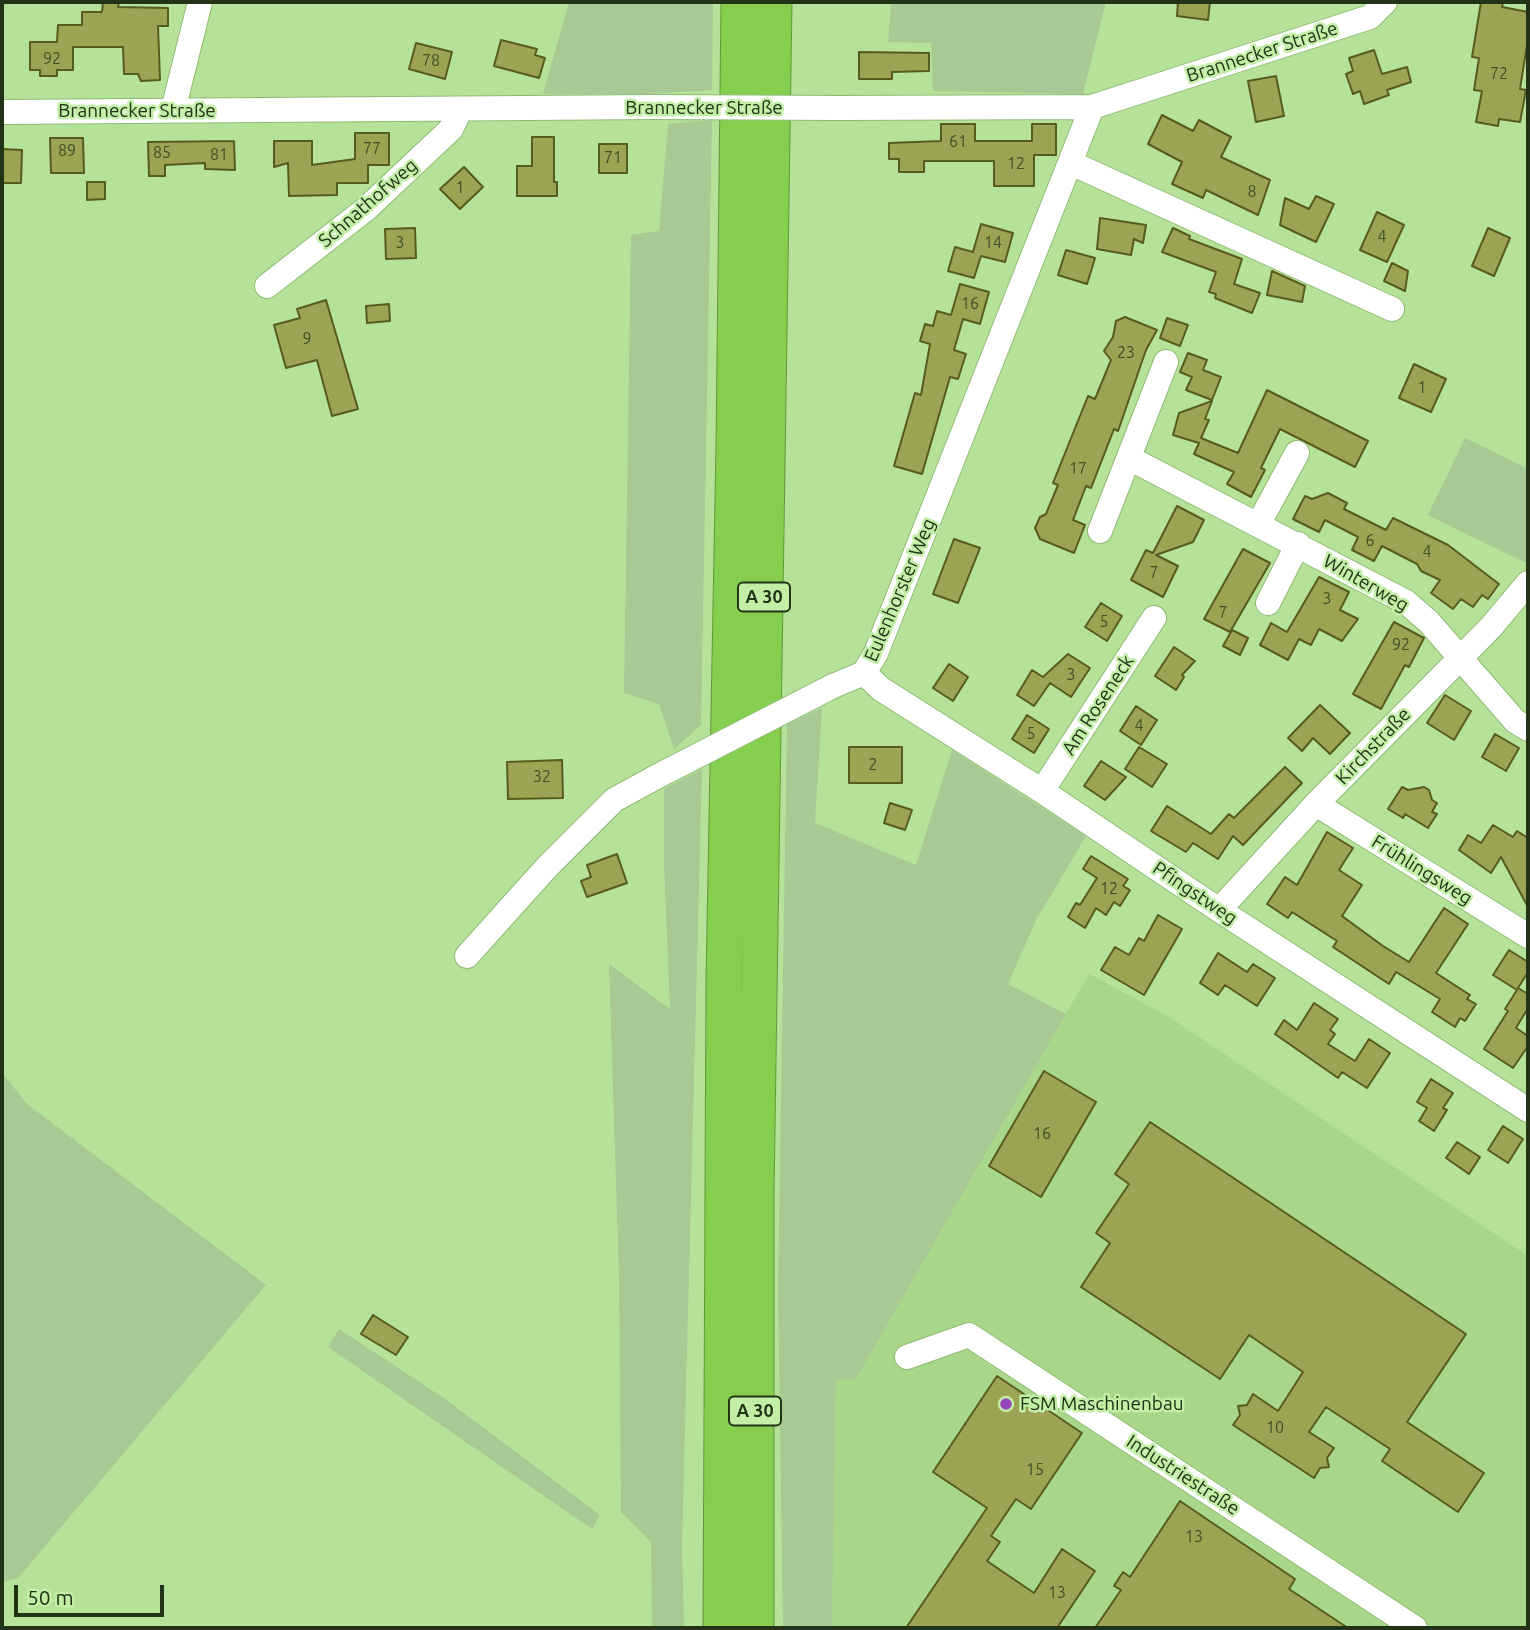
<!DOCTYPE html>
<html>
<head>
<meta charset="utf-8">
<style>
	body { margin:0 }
	#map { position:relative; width:1530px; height:1630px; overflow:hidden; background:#b5e199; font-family:Ubuntu,sans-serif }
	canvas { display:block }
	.frame { position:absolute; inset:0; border:4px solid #223317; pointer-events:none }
	.scale { position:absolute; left:14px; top:1585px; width:150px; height:32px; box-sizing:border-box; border:4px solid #223317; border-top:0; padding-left:9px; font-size:21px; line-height:24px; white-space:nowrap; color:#223317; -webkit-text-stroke:5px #c2eea6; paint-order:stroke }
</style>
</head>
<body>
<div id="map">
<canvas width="1530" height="1630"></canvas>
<div class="frame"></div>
<div class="scale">50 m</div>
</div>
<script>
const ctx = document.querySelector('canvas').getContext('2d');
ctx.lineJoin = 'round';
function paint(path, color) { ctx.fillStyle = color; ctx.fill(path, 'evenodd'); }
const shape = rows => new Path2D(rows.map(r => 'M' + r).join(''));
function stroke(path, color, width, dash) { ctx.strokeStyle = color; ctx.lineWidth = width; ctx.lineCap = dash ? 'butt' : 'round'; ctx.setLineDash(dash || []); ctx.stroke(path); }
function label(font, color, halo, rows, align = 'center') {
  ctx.font = font + ' Ubuntu,sans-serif'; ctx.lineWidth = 5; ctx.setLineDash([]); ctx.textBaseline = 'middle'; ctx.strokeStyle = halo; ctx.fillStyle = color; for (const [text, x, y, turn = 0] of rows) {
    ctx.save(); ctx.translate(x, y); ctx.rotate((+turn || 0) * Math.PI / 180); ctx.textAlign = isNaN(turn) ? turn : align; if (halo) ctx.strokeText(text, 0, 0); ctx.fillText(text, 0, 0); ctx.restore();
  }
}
const built = shape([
	[1089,974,1166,1015,1528,1256,1528,1628,832,1628,836,1379,856,1379]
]);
const green = shape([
	[569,2,713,2,712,90,646,94,543,94],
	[895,2,1106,2,1083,94,933,91,931,43,888,42,891,6],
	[712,120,701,725,674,749,659,704,624,693,631,235,659,231,668,124],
	[1465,438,1528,469,1526,563,1428,515],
	[822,708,815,823,916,865,952,750,1086,836,1035,922,1008,984,1066,1014,856,1379,836,1380,832,1628,783,1628,778,1288,787,724],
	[702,769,682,1545,684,1628,652,1628,651,1542,621,1512,619,1275,609,964,670,1009,664,865,664,789],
	[2,1073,27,1104,266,1285,18,1578,2,1582],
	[339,1329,442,1397,600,1515,592,1529,328,1347]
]);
const building = shape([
	[103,2,119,2,118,7,168,8,168,26,158,26,160,80,141,81,138,74,124,74,123,47,73,47,73,70,57,70,57,76,40,76,40,70,30,70,30,42,57,42,58,25,82,25,82,12,102,12,103,2],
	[1178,2,1210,2,1208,20,1177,16,1178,2],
	[1481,2,1503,2,1502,7,1528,12,1528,39,1520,89,1526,90,1520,122,1499,119,1498,126,1476,122,1482,91,1474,90,1479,58,1472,57,1481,2],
	[501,40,537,49,535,55,545,58,539,78,494,66,501,40],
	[416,43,452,52,445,79,409,69,416,43],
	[1374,50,1382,74,1407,67,1411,82,1387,90,1389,95,1364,104,1360,91,1353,94,1346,74,1353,71,1349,58,1374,50],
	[859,52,929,53,929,71,892,72,892,79,859,79,859,52],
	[1276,76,1284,116,1256,122,1248,81,1276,76],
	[1162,115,1193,131,1199,120,1231,137,1221,157,1270,180,1258,215,1206,190,1203,198,1172,184,1182,162,1148,144,1162,115],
	[941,124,975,124,975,141,1032,141,1032,124,1056,124,1056,155,1034,155,1034,186,994,186,994,161,924,161,924,172,899,172,899,159,889,159,889,143,941,141,941,124],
	[355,133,389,133,389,165,368,165,368,183,337,183,337,195,289,196,288,163,274,167,274,141,312,141,312,165,355,159,355,133],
	[532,137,554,137,554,182,557,182,557,196,517,196,517,166,532,166,532,137],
	[50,138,83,138,84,173,51,173,50,138],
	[234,141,235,170,205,169,205,163,165,165,165,176,149,176,148,142,234,141],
	[599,144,627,144,627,173,599,173,599,144],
	[2,149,22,150,21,183,2,183,2,149],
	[464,167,483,187,460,209,440,189,464,167],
	[87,182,105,182,105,199,87,200,87,182],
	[1316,196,1334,204,1316,242,1280,225,1285,198,1309,209,1316,196],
	[1377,212,1404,225,1387,262,1360,250,1377,212],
	[1100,218,1146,225,1143,243,1134,239,1131,255,1097,249,1100,218],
	[981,224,1013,233,1005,262,981,256,974,278,948,271,955,247,973,252,981,224],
	[415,228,416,258,386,259,385,229,415,228],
	[1173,228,1190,236,1189,239,1242,259,1234,284,1260,293,1252,313,1215,298,1216,294,1209,292,1216,272,1162,252,1173,228],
	[1488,228,1510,238,1494,276,1472,266,1488,228],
	[1066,250,1095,258,1087,284,1058,275,1066,250],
	[1392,263,1408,271,1405,291,1384,281,1392,263],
	[1272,271,1305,286,1302,302,1267,295,1272,271],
	[960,284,989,292,980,324,963,319,954,350,966,354,958,379,950,377,922,474,894,466,915,393,921,395,930,344,920,341,925,324,933,326,937,311,951,315,960,284],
	[326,300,358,409,332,416,317,360,286,368,274,325,300,318,297,309,326,300],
	[389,304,390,321,367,323,366,306,389,304],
	[1125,317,1157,330,1146,350,1118,431,1114,429,1091,488,1086,486,1073,520,1085,525,1074,553,1040,539,1035,528,1040,517,1046,514,1058,485,1053,483,1088,396,1095,399,1111,360,1104,351,1113,337,1116,321,1125,317],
	[1167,318,1188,325,1180,346,1160,338,1167,318],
	[1188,353,1207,360,1203,370,1221,377,1212,400,1186,390,1192,377,1180,372,1188,353],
	[1414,364,1446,379,1431,412,1399,398,1414,364],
	[1267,390,1368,441,1355,467,1280,429,1261,468,1265,470,1251,497,1227,484,1234,472,1194,454,1199,443,1173,435,1179,413,1212,401,1205,419,1209,420,1201,438,1238,453,1267,390],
	[1328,493,1347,503,1344,509,1386,530,1393,518,1448,545,1499,584,1488,599,1482,595,1473,607,1461,599,1453,609,1431,593,1440,580,1421,571,1417,564,1382,546,1374,561,1352,550,1358,537,1325,520,1319,532,1293,519,1305,496,1312,499,1328,493],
	[1177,506,1204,520,1193,542,1156,555,1178,566,1163,597,1131,580,1146,550,1153,553,1177,506],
	[954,539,980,548,958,603,933,594,954,539],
	[1243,549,1270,563,1230,632,1204,619,1243,549],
	[1319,577,1349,592,1340,610,1358,619,1342,641,1319,629,1311,645,1299,639,1288,660,1260,645,1271,623,1287,632,1319,577],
	[1101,603,1122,616,1107,641,1085,627,1101,603],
	[1394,622,1424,638,1409,667,1405,665,1381,709,1353,694,1394,622],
	[1232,630,1248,638,1240,655,1223,646,1232,630],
	[1174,647,1195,661,1182,675,1184,677,1176,690,1155,676,1174,647],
	[1068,654,1090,668,1071,697,1050,683,1034,706,1017,695,1032,670,1043,677,1068,654],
	[949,664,968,677,953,701,933,688,949,664],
	[1445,695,1471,711,1454,740,1427,723,1445,695],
	[1320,705,1350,733,1330,754,1313,738,1302,751,1288,738,1320,705],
	[1136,706,1157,720,1141,745,1120,731,1136,706],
	[1027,715,1049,729,1034,753,1012,739,1027,715],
	[1495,734,1519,748,1506,771,1482,757,1495,734],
	[849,747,902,747,902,783,849,783,849,747],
	[1139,747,1167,764,1152,787,1125,769,1139,747],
	[562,760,563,798,508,799,507,762,562,760],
	[1101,761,1126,777,1105,800,1084,786,1101,761],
	[1285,767,1302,783,1243,845,1233,836,1218,859,1193,843,1186,852,1151,831,1167,806,1211,834,1229,814,1234,818,1285,767],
	[1402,787,1408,790,1424,787,1429,790,1432,800,1437,803,1432,812,1437,814,1428,828,1405,814,1403,818,1388,809,1402,787],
	[890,803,912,810,905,830,884,823,890,803],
	[1493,825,1513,837,1517,831,1528,838,1528,907,1501,857,1491,873,1459,850,1468,835,1481,843,1493,825],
	[1327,832,1353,848,1339,870,1362,885,1342,916,1383,946,1409,962,1444,908,1468,924,1436,973,1470,995,1467,999,1476,1004,1465,1021,1460,1018,1455,1027,1432,1012,1440,999,1396,972,1389,984,1333,947,1337,941,1292,912,1288,918,1267,904,1285,877,1297,885,1327,832],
	[617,854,627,883,587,897,581,881,591,877,587,865,617,854],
	[1091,856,1128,879,1123,886,1130,890,1120,906,1114,902,1106,915,1096,908,1085,928,1068,917,1076,903,1080,905,1097,878,1083,869,1091,856],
	[1158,915,1182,929,1144,995,1101,970,1115,947,1129,955,1139,938,1144,941,1158,915],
	[1509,950,1528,962,1528,972,1518,988,1528,994,1528,1008,1516,1028,1528,1036,1528,1046,1513,1068,1484,1049,1508,1011,1505,1009,1517,990,1493,975,1509,950],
	[1218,953,1247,972,1253,964,1275,978,1257,1006,1225,985,1218,995,1200,983,1218,953],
	[1314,1003,1338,1019,1330,1030,1335,1034,1328,1044,1355,1061,1369,1039,1390,1053,1367,1088,1342,1072,1338,1078,1275,1034,1284,1020,1297,1030,1314,1003],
	[1044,1071,1096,1102,1041,1197,989,1166,1044,1071],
	[1431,1079,1453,1093,1443,1108,1447,1110,1434,1131,1419,1121,1427,1108,1417,1102,1431,1079],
	[1150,1122,1466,1334,1407,1422,1484,1473,1458,1512,1382,1461,1390,1449,1326,1407,1309,1432,1334,1448,1327,1458,1329,1467,1320,1468,1314,1478,1233,1425,1240,1415,1238,1406,1247,1405,1253,1394,1278,1411,1303,1372,1249,1335,1220,1379,1081,1287,1110,1243,1096,1233,1129,1184,1115,1174,1150,1122],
	[1503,1126,1523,1139,1508,1163,1488,1150,1503,1126],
	[1457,1142,1480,1157,1469,1174,1446,1158,1457,1142],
	[373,1315,408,1337,396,1355,361,1334,373,1315],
	[997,1376,1082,1433,1031,1509,1016,1499,991,1536,1000,1542,987,1561,1034,1593,1062,1549,1095,1571,1057,1628,906,1628,987,1508,933,1472,997,1376],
	[1180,1501,1295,1579,1289,1589,1348,1628,1095,1628,1121,1590,1114,1586,1123,1572,1130,1577,1180,1501]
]);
const minor = shape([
	[838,108,1092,107,1370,17,1385,2],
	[173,110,200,2],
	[2,112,657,107],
	[1071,163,1392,309],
	[267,286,366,209,451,129,460,110],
	[1129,458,1406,602,1429,622,1515,721,1528,729],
	[1259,523,1297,453],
	[1100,531,1166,362],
	[1268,603,1298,544],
	[864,673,881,689,1042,791,1219,910,1528,1110],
	[833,686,864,673,876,653,1092,107],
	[1042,791,1154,618],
	[1316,804,1528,936],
	[1219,910,1316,804,1491,627,1528,583],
	[467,956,547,867,614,800,658,776],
	[907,1357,969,1335,1415,1628]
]);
const highway = shape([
	[721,1628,724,980,734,446,739,2],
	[756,1628,756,1193,774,2]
]);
const minorBridge = shape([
	[657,107,838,108],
	[658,776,833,686]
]);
const markers = [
	[1006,1404,7,"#9548b9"]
];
const numberNames = [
	["92",52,59],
	["78",431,61],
	["72",1499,74],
	["61",958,142],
	["77",372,149],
	["89",67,151],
	["85",162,153],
	["81",219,155],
	["71",613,158],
	["12",1016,164],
	["1",460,188],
	["8",1252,192],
	["4",1382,237],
	["3",400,243],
	["14",993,243],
	["16",970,304],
	["9",307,339],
	["23",1126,353],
	["1",1422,388],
	["17",1078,469],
	["6",1370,541],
	["4",1427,552],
	["7",1154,573],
	["3",1327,599],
	["7",1223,613],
	["5",1104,622],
	["92",1401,645],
	["3",1071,675],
	["4",1139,726],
	["5",1031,734],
	["2",873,765],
	["32",542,777],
	["12",1109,889],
	["16",1042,1134],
	["10",1275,1428],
	["15",1035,1470],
	["13",1194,1537],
	["13",1057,1593]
];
const shields = [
	[764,597,52],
	[755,1411,52]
];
const shieldNames = [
	["A 30",764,597],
	["A 30",755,1411]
];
const streetNames = [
	["Brannecker Straße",1262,52,-18],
	["Brannecker Straße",704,108],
	["Brannecker Straße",137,111],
	["Schnathofweg",368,203,-41],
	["Winterweg",1366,583,30],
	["Eulenhorster Weg",900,590,-67],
	["Am Roseneck",1098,705,-57],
	["Kirchstraße",1373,746,-46],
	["Frühlingsweg",1422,870,32],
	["Pfingstweg",1195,893,34],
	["Industriestraße",1183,1475,33]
];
const poiNames = [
	["FSM Maschinenbau",1020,1404]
];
paint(built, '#a8d789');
paint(green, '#a8c894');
paint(building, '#9ca453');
stroke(building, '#575c1e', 2);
stroke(minor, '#90ba74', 26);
stroke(highway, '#63983b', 37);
stroke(minor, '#fff', 24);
stroke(highway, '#86ce4e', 35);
stroke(minorBridge, '#90ba74', 26, []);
stroke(minorBridge, '#fff', 24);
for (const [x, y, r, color] of markers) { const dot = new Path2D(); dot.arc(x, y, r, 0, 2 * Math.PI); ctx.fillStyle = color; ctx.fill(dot); stroke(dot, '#c2eea6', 2.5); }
label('16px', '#404f26', null, numberNames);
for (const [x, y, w] of shields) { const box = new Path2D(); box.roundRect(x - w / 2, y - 14.5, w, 29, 5); ctx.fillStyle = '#c2eea6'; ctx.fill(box); stroke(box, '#223317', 2); }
label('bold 18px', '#223317', null, shieldNames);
label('19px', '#223317', '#c2eea6', streetNames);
label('19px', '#223317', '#c2eea6', poiNames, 'left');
</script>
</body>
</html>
